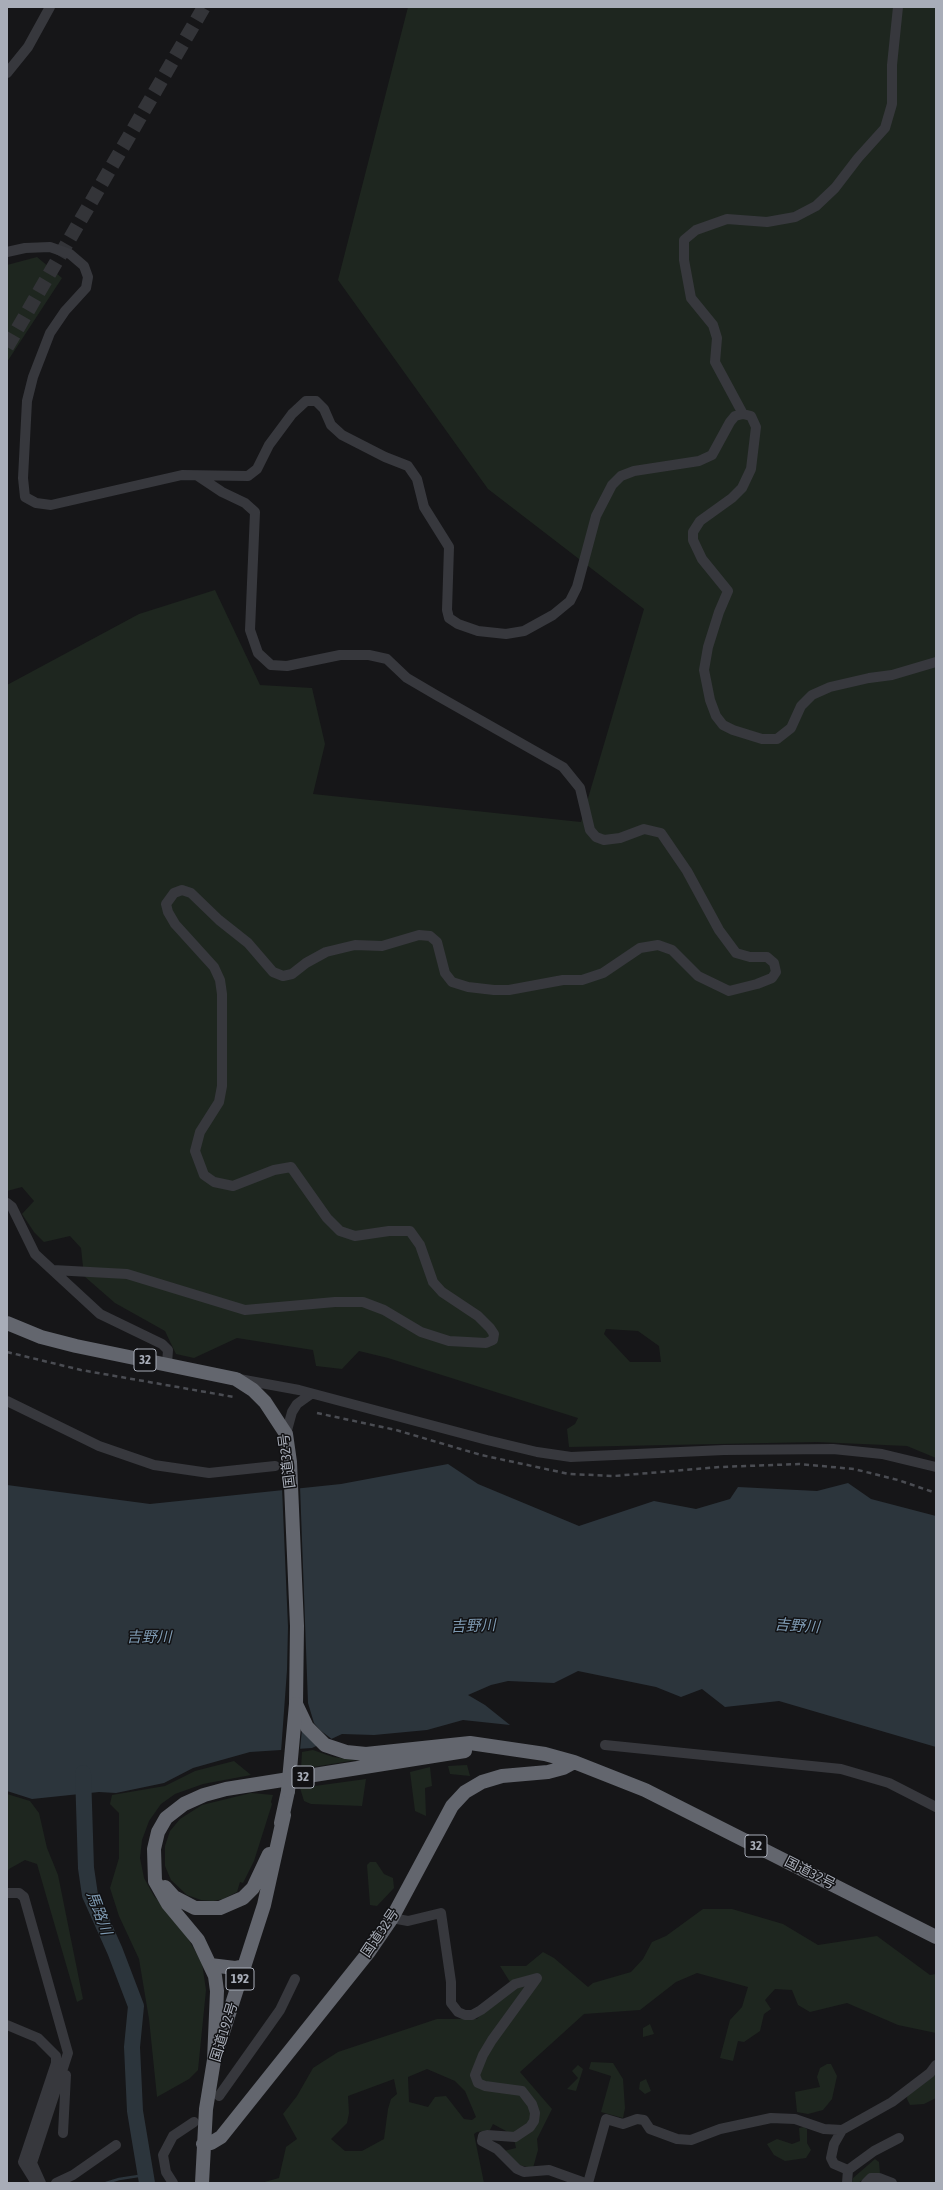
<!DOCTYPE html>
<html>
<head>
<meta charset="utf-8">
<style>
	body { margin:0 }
	#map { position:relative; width:943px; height:2190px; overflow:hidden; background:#161618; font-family:"Asap Condensed",sans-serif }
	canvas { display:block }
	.frame { position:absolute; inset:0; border:8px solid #a8adb8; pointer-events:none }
</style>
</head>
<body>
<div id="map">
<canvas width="943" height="2190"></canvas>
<div class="frame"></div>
</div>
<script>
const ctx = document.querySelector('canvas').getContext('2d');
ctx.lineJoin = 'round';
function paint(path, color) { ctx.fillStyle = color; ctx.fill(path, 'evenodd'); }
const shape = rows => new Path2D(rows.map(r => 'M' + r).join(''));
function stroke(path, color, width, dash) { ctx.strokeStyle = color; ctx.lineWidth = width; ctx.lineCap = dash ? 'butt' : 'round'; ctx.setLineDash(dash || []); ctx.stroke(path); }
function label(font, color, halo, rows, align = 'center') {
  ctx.font = font + ' "Asap Condensed","Noto Sans JP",sans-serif'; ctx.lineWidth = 3; ctx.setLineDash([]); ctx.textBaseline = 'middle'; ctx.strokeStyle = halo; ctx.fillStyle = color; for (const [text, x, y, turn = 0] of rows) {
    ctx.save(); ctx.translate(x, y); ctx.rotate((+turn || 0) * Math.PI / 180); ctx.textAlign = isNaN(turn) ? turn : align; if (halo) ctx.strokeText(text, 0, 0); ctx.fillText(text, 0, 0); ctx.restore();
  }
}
const green = shape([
	[408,7,936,7,936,1458,907,1446,817,1442,569,1447,567,1429,575,1424,578,1418,388,1358,359,1351,342,1369,316,1366,313,1350,237,1338,194,1358,176,1354,165,1331,115,1303,84,1276,81,1248,70,1236,44,1242,34,1232,22,1214,34,1201,22,1187,7,1191,7,685,139,614,215,590,260,685,312,688,325,744,313,794,581,822,644,609,488,489,338,280],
	[606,1329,638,1331,659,1346,661,1362,630,1362,604,1334],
	[37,257,62,278,7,362,7,265],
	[313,1750,333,1757,356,1760,301,1769,302,1752],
	[234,1761,251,1775,203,1784,175,1794,161,1804,149,1821,142,1840,140,1858,144,1878,154,1896,182,1928,202,1963,206,1990,198,2070,189,2079,157,2097,149,2019,139,1959,119,1916,110,1888,119,1858,119,1813,110,1804,112,1795,165,1786,195,1771],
	[467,1765,470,1776,450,1774,448,1766],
	[430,1767,432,1786,425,1788,426,1816,415,1811,410,1772],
	[366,1779,362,1806,311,1804,304,1801,300,1788],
	[251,1793,273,1795,271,1802,272,1804,254,1861,243,1883,240,1882,237,1892,223,1899,213,1901,201,1900,187,1895,171,1880,165,1866,165,1846,170,1831,180,1819,202,1805],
	[7,1794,30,1801,39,1813,47,1848,58,1875,83,1999,77,2002,37,1864,25,1860,9,1869,7,1873],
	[370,1862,376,1862,384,1874,393,1878,394,1888,377,1906,370,1905,367,1865],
	[703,1909,732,1909,783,1924,818,1945,877,1936,930,1975,936,1974,936,2033,898,2025,847,2003,810,2012,798,2005,792,1990,775,1989,765,2000,771,2009,764,2014,760,2031,744,2042,738,2041,733,2061,720,2058,730,2020,742,2007,748,1987,697,1973,676,1982,640,2010,584,2014,520,2072,552,2109,537,2139,538,2150,533,2168,518,2165,504,2151,516,2148,514,2139,506,2131,493,2124,490,2130,477,2132,474,2134,484,2183,261,2183,279,2178,286,2147,297,2139,283,2114,297,2096,313,2068,338,2052,437,2019,477,2019,510,1982,500,1966,526,1966,543,1952,554,1958,588,1987,593,1983,631,1972,643,1959,652,1942,666,1936],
	[427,2069,455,2081,465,2091,476,2117,472,2120,464,2119,446,2096,435,2097,428,2107,409,2102,408,2077],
	[394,2079,397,2094,391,2099,388,2109,384,2139,362,2151,345,2151,331,2139,347,2123,349,2113,348,2096],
	[650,2024,654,2034,643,2037,643,2028],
	[936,2058,936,2098,924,2104,910,2105,907,2099,908,2091,919,2086],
	[591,2062,613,2063,623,2079,625,2108,623,2118,601,2112,611,2076,589,2069],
	[827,2064,831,2064,837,2076,832,2099,823,2110,808,2114,797,2112,795,2092,820,2087,817,2077,820,2068],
	[578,2065,583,2069,576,2091,567,2089,578,2078,572,2071],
	[646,2079,651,2091,645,2094,639,2089,640,2082],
	[804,2127,807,2129,807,2143,811,2150,806,2158,785,2161,774,2155,767,2144,777,2139,792,2144,800,2141,799,2128],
	[875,2159,879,2162,880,2174,869,2175,858,2183,852,2183,853,2178]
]);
const water = shape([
	[448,1464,478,1484,579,1526,654,1501,696,1509,730,1499,738,1487,817,1491,848,1483,871,1499,936,1516,936,1747,779,1701,725,1707,702,1689,681,1697,656,1687,578,1671,554,1683,508,1681,491,1685,468,1695,485,1705,510,1725,463,1720,427,1730,374,1735,342,1734,312,1748,250,1752,193,1768,164,1783,116,1793,99,1792,32,1799,7,1791,7,1485,150,1504,341,1484]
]);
const pier = shape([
	[300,1486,308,1703,314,1723,320,1730,333,1740,318,1747,302,1729,300,1750,281,1752,287,1670,288,1627,282,1488]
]);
const stream = shape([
	[106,2183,119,2179,145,2175]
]);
const river = shape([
	[83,1773,86,1868,90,1895,115,1951,136,2006,132,2047,135,2111,147,2183]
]);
const highwayTunnel = shape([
	[7,347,204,7]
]);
const minor = shape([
	[7,73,28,47,50,7],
	[7,252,25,248,50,247,70,254,84,266,88,277,86,288,65,311,50,333,33,377,27,401,23,478,25,497,36,503,51,505,182,475,248,476,257,469,269,445,292,414,306,401,316,401,324,409,331,425,342,435,385,457,408,466,417,479,424,507,449,547,447,610,449,618,458,624,478,631,506,634,524,631,553,615,570,601,577,587,596,516,612,485,621,476,634,471,699,461,712,455,730,422,735,416,743,414,751,416,756,427,751,469,742,488,732,498,700,521,693,532,693,540,702,559,728,591,719,612,708,647,704,670,710,700,716,716,723,725,733,730,762,739,777,739,791,728,801,706,812,695,830,687,869,678,892,675,936,662],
	[743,414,715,362,717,338,713,325,691,298,684,260,684,240,696,230,727,219,767,222,795,217,816,206,835,188,858,158,885,128,892,104,892,65,898,7],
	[7,1203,12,1207,35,1254,100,1314,162,1344,168,1350,167,1364],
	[53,1270,127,1274,245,1310,335,1302,363,1302,384,1310,421,1332,449,1341,486,1343,493,1340,494,1334,490,1328,478,1316,442,1292,433,1282,420,1245,410,1231,389,1231,355,1236,340,1231,327,1218,291,1167,274,1170,233,1186,214,1182,204,1175,195,1151,200,1132,219,1102,222,1086,222,994,220,980,214,967,175,924,168,912,166,904,174,893,182,890,191,893,219,920,248,943,273,972,283,976,292,974,306,963,326,952,355,945,382,946,419,935,430,936,437,942,445,973,452,982,468,987,494,990,509,990,563,980,582,980,603,973,640,948,658,945,672,950,698,976,729,991,757,984,772,978,776,972,774,963,767,957,750,957,736,953,719,930,687,871,661,833,644,829,620,838,604,840,596,837,590,830,580,788,563,767,436,695,407,678,387,659,369,655,340,655,287,666,271,665,258,653,250,630,255,512,245,503,222,492,198,476],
	[239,1379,299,1390,487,1440,537,1452,571,1457,724,1450,833,1449,882,1454,936,1467],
	[7,1401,99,1446,154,1465,209,1473,275,1466],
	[286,1434,292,1412,297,1404,311,1394],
	[605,1745,841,1769,889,1783,936,1807],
	[7,1893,19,1893,24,1897,68,2053,32,2163,41,2183],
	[392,1918,408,1921,441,1913,451,1982,451,2003,458,2012,465,2015,472,2015,481,2010,515,1984,537,1978,492,2040,483,2055,475,2075,478,2083,485,2086,522,2091,532,2104,535,2113,534,2121,530,2127,515,2137,487,2135,483,2136,482,2141,497,2149,517,2169,524,2172,549,2170,585,2183],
	[7,2025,38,2038,56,2056,56,2063,23,2162,36,2183],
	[219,2096,280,2010,295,1979],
	[63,2133,66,2075],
	[848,2170,834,2164,831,2158,834,2144,842,2130,892,2102,930,2073,936,2065],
	[56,2183,73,2175,116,2145],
	[173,2183,166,2172,163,2155,173,2136,194,2122],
	[588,2183,606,2119,623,2124,637,2119,644,2120,650,2129,677,2139,691,2140,720,2129,771,2118,795,2119,824,2129,842,2130],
	[847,2183,848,2170,874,2151,899,2138],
	[866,2183,871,2178,879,2178,892,2183]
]);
const highway = shape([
	[7,1323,41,1337,76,1346,236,1379,253,1390,265,1402,286,1434,290,1462,297,1626,296,1704,307,1727,325,1745,346,1752,366,1754,470,1743,545,1754,574,1762,645,1790,936,1937],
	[281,1823,288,1791],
	[165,1887,174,1897,195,1908,220,1908,243,1898,253,1888,269,1854],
	[210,1965,235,1968,244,1966],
	[214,2060,217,1991,215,1976,198,1940,168,1904,155,1881,154,1849,158,1832,166,1818,184,1804,204,1795,226,1789,465,1751],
	[203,2144,211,2143,221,2137,368,1953,392,1918,452,1806,465,1792,482,1782,502,1776,548,1772,563,1768,574,1762],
	[202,2183,206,2109,214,2060,264,1905,284,1815]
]);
const rail = shape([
	[7,1352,81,1370,234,1397],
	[317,1413,396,1430,481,1455,569,1474,614,1476,720,1467,799,1464,854,1469,898,1480,936,1493]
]);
const highwayBridge = shape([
	[288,1791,296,1704]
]);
const shields = [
	[145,1360,22],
	[303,1777,22],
	[756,1846,22],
	[240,1979,28]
];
const shieldNames = [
	["32",145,1360],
	["32",303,1777],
	["32",756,1846],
	["192",240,1979]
];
const streetNames = [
	["国道32号",287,1461,-97],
	["国道32号",810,1873,27],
	["国道32号",380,1933,-56],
	["国道192号",224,2032,-73]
];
const waterNames = [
	["吉野川",473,1626,-2],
	["吉野川",797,1626,4],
	["吉野川",149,1637],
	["馬路川",99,1913,70]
];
paint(green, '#1e261f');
paint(water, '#2c353c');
paint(pier, '#161618');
stroke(stream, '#2c353c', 2.5);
stroke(river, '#2c353c', 16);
stroke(highwayTunnel, '#333438', 14, [14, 7]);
stroke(minor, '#37383d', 10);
stroke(highway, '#63666e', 14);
stroke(rail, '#4a4c52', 2.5, [5, 4]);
stroke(highwayBridge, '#63666e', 14);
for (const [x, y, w] of shields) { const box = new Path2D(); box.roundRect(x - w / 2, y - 11, w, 22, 3); ctx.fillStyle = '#111113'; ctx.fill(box); stroke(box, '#a8adb8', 1); }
label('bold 13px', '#a8adb8', null, shieldNames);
label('14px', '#a8adb8', '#111113', streetNames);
label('italic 15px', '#7f9bb3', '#111113', waterNames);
</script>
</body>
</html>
